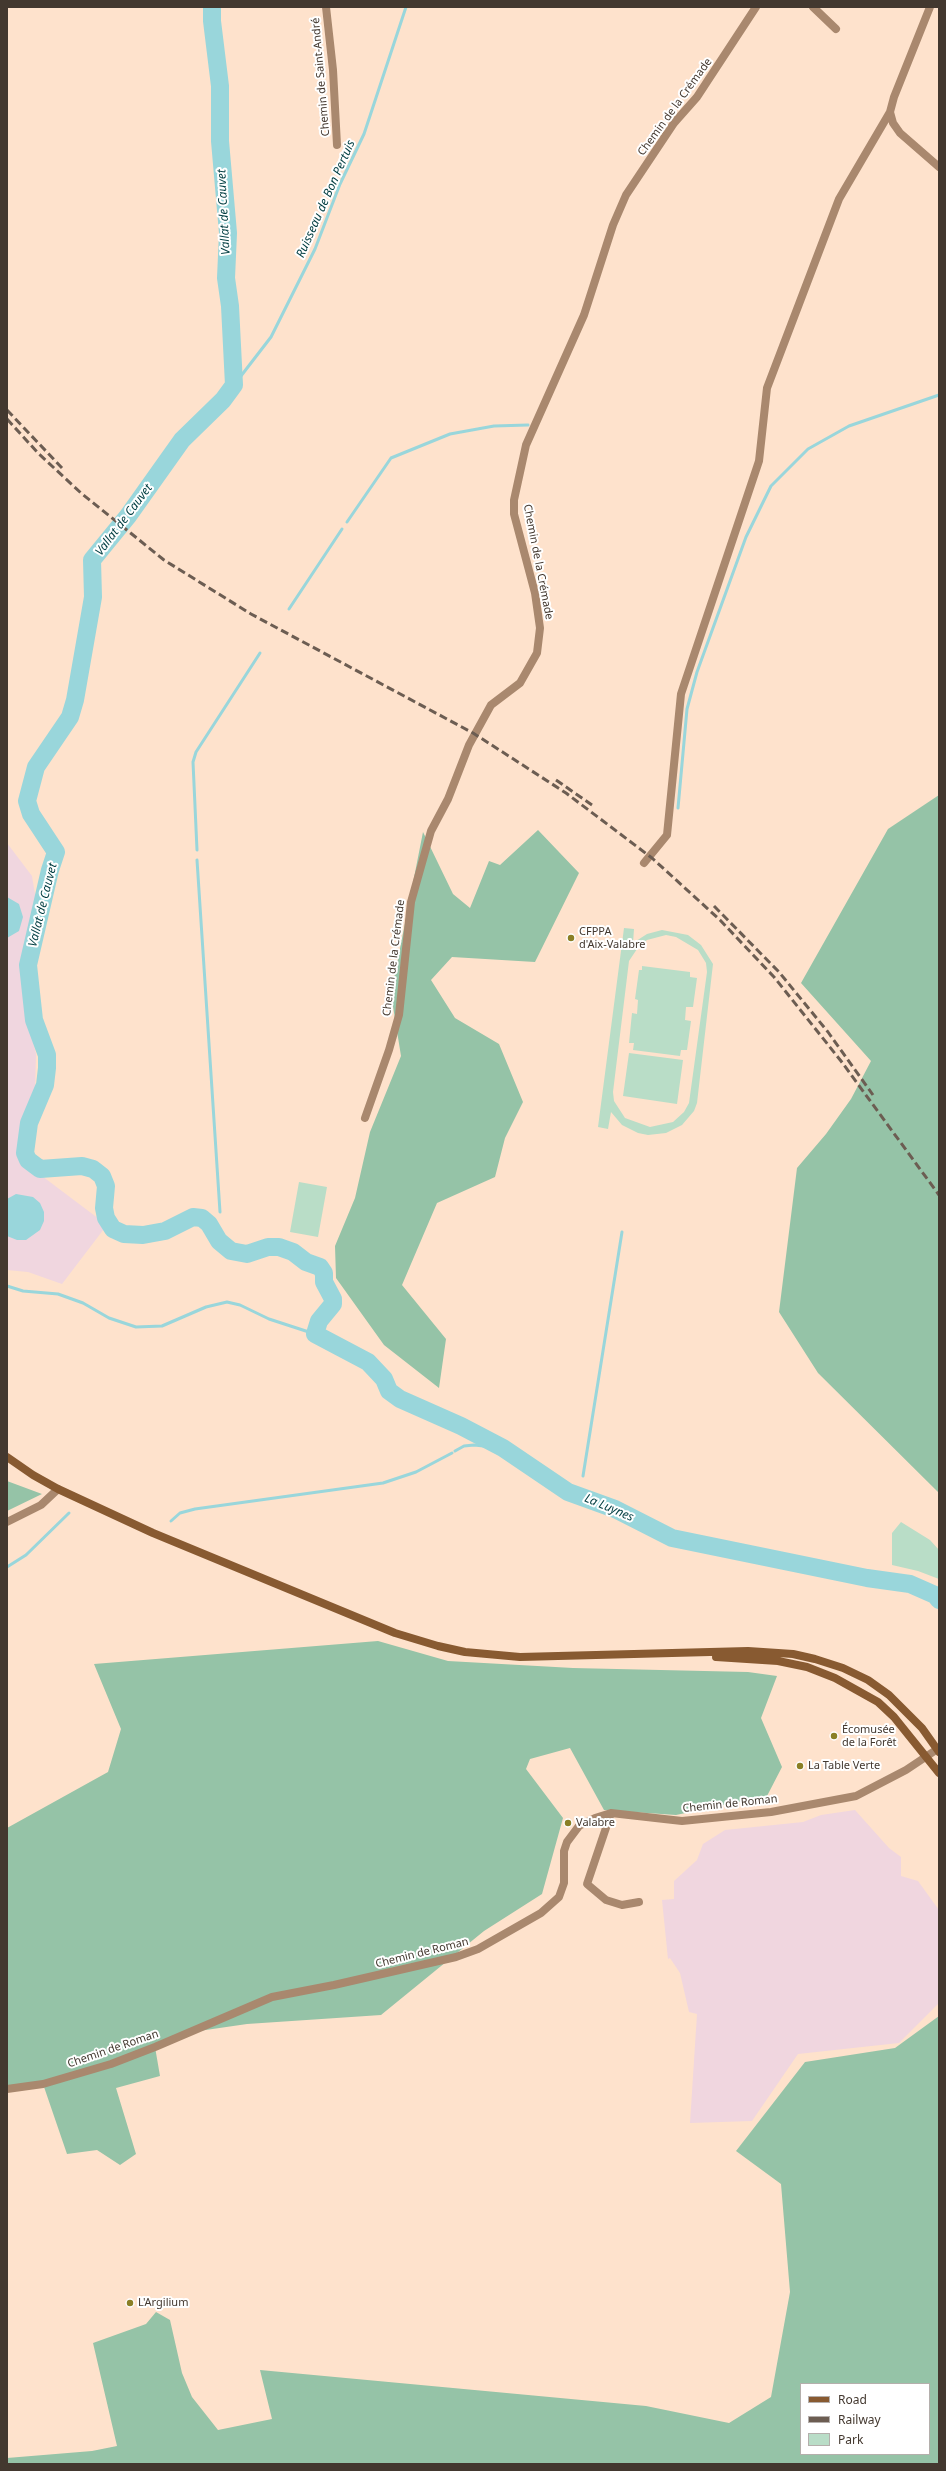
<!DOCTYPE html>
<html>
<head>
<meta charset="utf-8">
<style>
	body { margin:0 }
	#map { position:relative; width:946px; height:2471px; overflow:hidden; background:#fee2cc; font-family:"Noto Sans",sans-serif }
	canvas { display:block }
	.frame { position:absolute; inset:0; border:8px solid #43382f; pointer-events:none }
	.legend { position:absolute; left:800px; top:2383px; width:130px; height:72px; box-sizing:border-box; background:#fff; border:1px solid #b4afac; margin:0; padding:5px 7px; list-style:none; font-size:12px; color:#43382f }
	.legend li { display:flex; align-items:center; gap:8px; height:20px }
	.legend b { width:20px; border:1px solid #b4afac }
</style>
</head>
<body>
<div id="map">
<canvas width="946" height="2471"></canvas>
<div class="frame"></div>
<ul class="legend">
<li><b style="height:5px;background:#885a31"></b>Road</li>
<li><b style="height:5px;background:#6c5d52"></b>Railway</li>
<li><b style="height:11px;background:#b9ddc7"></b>Park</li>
</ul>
</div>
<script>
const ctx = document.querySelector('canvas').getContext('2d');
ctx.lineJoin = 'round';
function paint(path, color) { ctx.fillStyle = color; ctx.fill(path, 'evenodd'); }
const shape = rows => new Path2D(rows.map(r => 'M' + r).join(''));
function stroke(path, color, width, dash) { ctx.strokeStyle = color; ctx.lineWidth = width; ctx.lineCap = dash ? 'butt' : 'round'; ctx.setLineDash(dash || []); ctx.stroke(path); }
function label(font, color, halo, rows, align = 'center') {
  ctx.font = font + ' "Noto Sans",sans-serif'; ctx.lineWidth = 4; ctx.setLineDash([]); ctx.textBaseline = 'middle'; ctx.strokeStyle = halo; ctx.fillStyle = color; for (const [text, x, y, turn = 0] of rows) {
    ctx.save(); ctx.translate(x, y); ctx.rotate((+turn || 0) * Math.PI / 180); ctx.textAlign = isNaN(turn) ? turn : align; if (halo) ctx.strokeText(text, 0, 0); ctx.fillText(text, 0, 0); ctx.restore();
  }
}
const industrial = shape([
	[7,843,32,876,36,900,23,981,27,1016,36,1054,35,1090,24,1153,27,1161,42,1176,107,1225,62,1284,28,1272,7,1270],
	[855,1810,889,1848,901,1857,901,1876,918,1881,939,1910,939,2003,899,2043,798,2054,752,2121,690,2123,697,2014,689,2012,680,1973,670,1958,668,1959,662,1900,674,1899,674,1881,697,1860,703,1844,725,1830,803,1822,821,1815]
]);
const green = shape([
	[624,928,634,929,633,943,647,934,662,930,688,935,701,945,713,964,697,1103,694,1111,682,1125,666,1133,648,1135,638,1133,622,1125,611,1112,608,1129,598,1127],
	[666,935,676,937,698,950,706,963,707,972,689,1103,684,1112,673,1122,650,1127,625,1118,614,1101,613,1092,629,961,639,946,647,940],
	[642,966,690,972,690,977,697,978,693,1007,686,1007,685,1020,691,1021,687,1050,681,1050,680,1056,633,1050,634,1043,629,1043,632,1013,637,1014,638,1000,635,999,639,970,642,970],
	[629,1053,683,1060,677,1104,623,1096],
	[299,1182,327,1187,318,1237,290,1232],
	[901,1522,930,1540,939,1550,939,1579,918,1571,892,1565,892,1533]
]);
const forest = shape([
	[939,795,939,1493,818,1373,779,1312,797,1168,826,1134,851,1099,871,1061,801,983,888,829],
	[538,830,579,873,535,962,452,957,431,980,455,1018,499,1044,523,1102,505,1138,495,1177,437,1203,402,1285,446,1339,439,1388,384,1345,336,1278,335,1246,355,1198,370,1132,401,1056,391,994,423,832,453,894,470,908,489,861,500,865],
	[7,1481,42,1494,7,1511],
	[378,1641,448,1661,573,1668,748,1672,777,1676,761,1718,782,1767,767,1796,676,1815,604,1810,570,1748,530,1759,526,1769,563,1818,542,1894,484,1931,381,2015,247,2024,185,2033,155,2047,160,2076,116,2088,136,2154,120,2165,97,2150,67,2154,43,2084,7,2089,7,1828,108,1772,121,1729,94,1664],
	[939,2016,939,2464,7,2464,7,2458,92,2451,117,2446,93,2343,146,2324,156,2312,170,2320,182,2373,192,2397,218,2430,272,2419,260,2370,646,2406,729,2423,771,2397,790,2292,781,2184,736,2151,805,2062,895,2048],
	[801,2384,929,2384,929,2454,801,2454]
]);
const water = shape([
	[7,897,19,904,23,917,19,931,7,938],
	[16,1194,33,1197,40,1203,44,1212,44,1221,40,1230,26,1240,17,1240,7,1236,7,1199]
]);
const stream = shape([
	[234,385,271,337,315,249,340,184,364,134,406,7],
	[347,522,391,458,450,434,494,426,528,425],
	[289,609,342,529],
	[678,808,687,709,697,672,746,537,771,486,808,449,849,426,939,395],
	[197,850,193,762,196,752,260,653],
	[197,860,220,1212],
	[222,1233,223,1244],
	[7,1286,23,1291,58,1294,83,1303,109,1318,136,1327,162,1326,206,1307,227,1302,240,1305,269,1319,315,1334],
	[455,1451,464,1446,474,1445,503,1448],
	[583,1476,622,1232],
	[171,1521,180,1513,195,1509,383,1483,416,1472,452,1453],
	[7,1567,26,1555,69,1513]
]);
const river = shape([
	[212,7,212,21,220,86,220,141,228,233,226,278,230,306,234,385,223,400,182,440,128,516,92,560,93,597,75,700,70,717,36,767,27,801,31,814,56,852,50,870,28,965,34,1020,47,1055,47,1068,45,1085,29,1123,25,1153,28,1160,40,1169,82,1166,93,1169,102,1176,106,1186,104,1208,106,1218,113,1229,124,1234,143,1235,165,1231,193,1217,202,1218,209,1224,219,1241,231,1251,247,1254,268,1247,279,1247,293,1252,306,1262,320,1267,324,1273,324,1282,333,1299,333,1304,319,1321,315,1334,368,1362,384,1379,389,1391,400,1399,461,1426,503,1448,568,1492,615,1509,672,1538,867,1578,910,1584,935,1595,939,1600]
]);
const minor = shape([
	[326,7,333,70,337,145],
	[813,7,836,29],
	[930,7,894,97,890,112,893,123,900,133,939,167],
	[644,863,667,835,681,694,759,461,767,388,839,199,890,112],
	[365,1118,389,1050,399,1015,411,902,431,831,448,799,469,745,491,705,520,683,537,653,540,628,535,593,514,514,514,500,526,445,584,315,613,225,626,195,674,123,697,97,756,7],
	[7,1522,41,1505,58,1489],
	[611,1813,587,1884,606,1900,622,1905,639,1902],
	[7,2089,43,2084,111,2064,155,2047,272,1997,334,1985,456,1957,478,1949,541,1913,559,1897,564,1883,564,1851,567,1842,579,1826,595,1818,611,1813,682,1821,771,1812,856,1796,906,1770,939,1748]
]);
const secondary = shape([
	[7,1457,33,1475,58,1489,153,1533,395,1633,438,1646,465,1652,520,1657,748,1651,793,1654,815,1659,843,1668,868,1680,889,1695,922,1728,939,1752],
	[716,1657,778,1661,807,1667,835,1678,878,1702,894,1717,939,1773]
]);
const rail = shape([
	[7,410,62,468],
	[7,419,38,453,81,493,164,560,251,614,473,733,566,793,652,858,720,920,774,977,841,1061,939,1195],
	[556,780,592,805],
	[714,906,779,972,828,1032,873,1095]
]);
const markers = [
	[571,938,4,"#8a7f25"],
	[834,1736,4,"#8a7f25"],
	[800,1766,4,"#8a7f25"],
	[568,1823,4,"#8a7f25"],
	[130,2303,4,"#8a7f25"]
];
const streetNames = [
	["Chemin de Saint-André",321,77,-95],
	["Chemin de la Crémade",675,107,-54],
	["Chemin de la Crémade",538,562,79],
	["Chemin de la Crémade",394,958,-83],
	["Chemin de Roman",730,1804,-6],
	["Chemin de Roman",422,1953,-14],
	["Chemin de Roman",113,2049,-19]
];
const poiNames = [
	["CFPPA",579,932],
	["d'Aix-Valabre",579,945],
	["Écomusée",842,1730],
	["de la Forêt",842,1743],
	["La Table Verte",808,1766],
	["Valabre",576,1823],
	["L'Argilium",138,2303]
];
const waterNames = [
	["Ruisseau de Bon Pertuis",326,199,-66],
	["Vallat de Cauvet",224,212,-93],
	["Vallat de Cauvet",124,520,-53],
	["Vallat de Cauvet",43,905,-76],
	["La Luynes",609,1508,23]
];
paint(industrial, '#f0d6df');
paint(green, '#b9ddc7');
paint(forest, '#95c3a7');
paint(water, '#99d6db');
stroke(stream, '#99d6db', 3);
stroke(river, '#99d6db', 18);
stroke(minor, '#a9886e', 8);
stroke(secondary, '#885a31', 8);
stroke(rail, '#6c5d52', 3, [8, 4]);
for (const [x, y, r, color] of markers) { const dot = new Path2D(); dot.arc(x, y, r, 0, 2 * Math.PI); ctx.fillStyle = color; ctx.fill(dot); stroke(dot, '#fff', 1.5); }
label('11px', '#43382f', '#fff', streetNames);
label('11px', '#43382f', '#fff', poiNames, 'left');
label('italic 12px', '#003d41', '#fff', waterNames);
</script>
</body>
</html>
